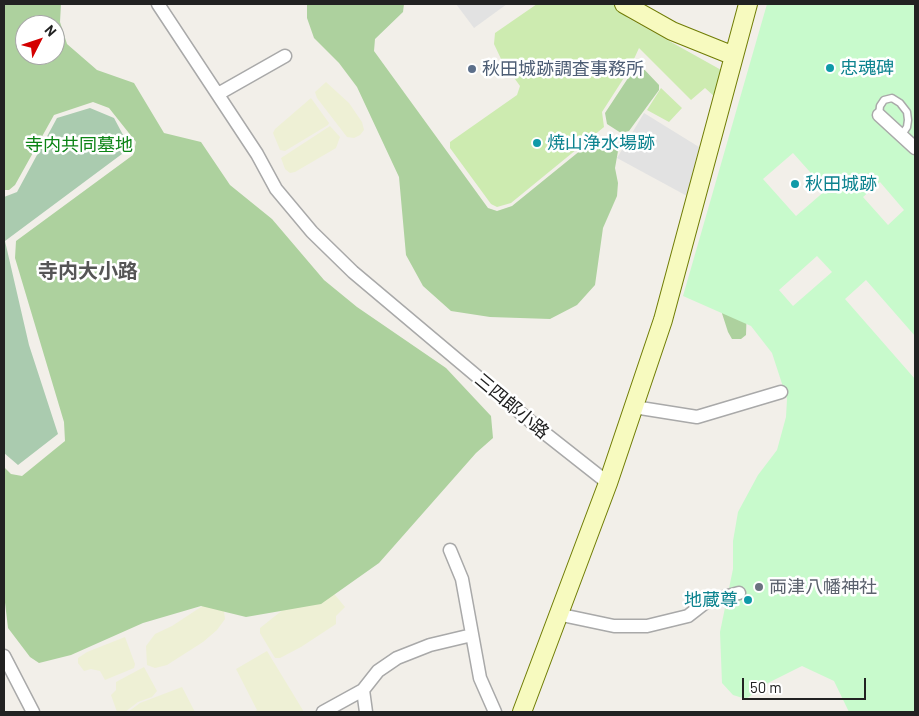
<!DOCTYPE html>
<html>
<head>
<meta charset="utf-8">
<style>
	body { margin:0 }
	#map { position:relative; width:919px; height:716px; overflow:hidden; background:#f2efe9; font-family:Barlow,sans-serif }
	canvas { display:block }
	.frame { position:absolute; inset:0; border:5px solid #222; pointer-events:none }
	.north { position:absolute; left:15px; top:15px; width:50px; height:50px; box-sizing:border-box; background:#fff; border:1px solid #a7a7a7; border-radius:50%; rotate:49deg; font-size:14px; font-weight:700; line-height:20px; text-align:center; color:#222 }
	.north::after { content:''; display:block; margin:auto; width:18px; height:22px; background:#d40000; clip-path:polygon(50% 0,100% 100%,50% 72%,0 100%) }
	.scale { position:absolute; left:742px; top:678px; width:124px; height:22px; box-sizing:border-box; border:2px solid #222; border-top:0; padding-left:6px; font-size:15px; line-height:18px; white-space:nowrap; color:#222; -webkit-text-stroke:4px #fff; paint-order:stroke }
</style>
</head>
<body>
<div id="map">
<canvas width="919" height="716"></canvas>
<div class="frame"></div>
<div class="north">N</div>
<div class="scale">50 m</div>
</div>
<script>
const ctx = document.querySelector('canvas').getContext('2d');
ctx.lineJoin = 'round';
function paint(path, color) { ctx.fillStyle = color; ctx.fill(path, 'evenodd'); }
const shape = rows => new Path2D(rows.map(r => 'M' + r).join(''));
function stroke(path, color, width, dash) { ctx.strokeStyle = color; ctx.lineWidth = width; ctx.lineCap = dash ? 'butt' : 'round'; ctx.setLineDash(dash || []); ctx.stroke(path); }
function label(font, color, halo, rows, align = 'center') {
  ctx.font = font + ' Barlow,"Noto Sans JP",sans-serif'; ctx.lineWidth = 5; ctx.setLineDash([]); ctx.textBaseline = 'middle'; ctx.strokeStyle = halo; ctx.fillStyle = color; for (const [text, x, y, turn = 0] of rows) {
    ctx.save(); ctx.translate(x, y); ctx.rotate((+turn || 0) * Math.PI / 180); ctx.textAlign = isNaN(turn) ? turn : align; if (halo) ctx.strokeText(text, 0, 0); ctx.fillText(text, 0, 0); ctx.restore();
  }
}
const farmland = shape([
	[326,82,349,103,362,122,364,130,360,135,354,138,347,137,317,98,315,92],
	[311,98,329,123,328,125,285,151,280,150,273,133,275,129],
	[330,126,340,137,336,148,295,172,290,173,285,169,281,158],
	[326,584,345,607,336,616,336,624,301,647,280,658,275,658,260,633,260,628,294,601],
	[210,601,223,605,225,619,217,630,203,642,167,665,155,668,147,665,146,646,155,634,172,626],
	[125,637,135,664,134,668,105,680,100,671,91,669,84,671,78,663,78,658,87,652],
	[267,651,304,712,254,712,257,710,236,669],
	[144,667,157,691,152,697,138,702,125,712,117,712,111,695,116,690,116,682],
	[182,687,195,712,128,712,140,703]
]);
const grass = shape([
	[537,4,614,4,628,18,723,71,715,97,705,88,691,100,639,48,629,70,602,112,604,127,511,203,497,207,491,204,450,148,450,142,517,95,520,86,502,61,494,44,495,33],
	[661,88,682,108,669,122,647,110]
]);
const forest = shape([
	[4,4,61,4,60,22,67,44,97,70,134,83,164,133,201,142,230,185,272,219,324,280,357,307,446,368,491,416,493,438,476,453,379,563,321,604,246,617,201,606,143,623,71,655,39,663,30,657,8,628,4,594,4,467,11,474,22,476,65,441,64,422,15,258,16,241,133,155,136,142,109,108,93,102,54,115,15,185,9,190,4,190],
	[25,25,55,25,55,55,25,55],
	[307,4,404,4,403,12,375,39,374,51,488,208,497,211,512,206,597,137,605,137,616,143,618,151,615,168,618,183,617,196,603,228,595,285,577,305,550,319,490,317,451,311,423,286,406,255,399,177,357,87,339,63,314,38,307,18],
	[636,66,641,66,659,85,659,90,629,131,621,133,607,124,605,113],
	[747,302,746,335,741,339,732,339,728,332,719,304]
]);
const cemetery = shape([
	[90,108,114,118,130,148,5,241,29,345,58,434,18,465,4,453,4,197,17,192,57,118]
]);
const park = shape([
	[767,4,915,4,915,336,866,280,845,299,915,379,915,712,849,712,834,681,802,666,768,683,746,699,733,695,722,683,720,632,733,569,733,541,738,512,758,475,777,450,786,417,787,399,772,353,751,326,683,296],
	[793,153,826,190,796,216,763,179],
	[880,182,904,210,888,225,863,197],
	[817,256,832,272,793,306,779,290]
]);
const parking = shape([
	[456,4,507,4,474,28],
	[644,113,699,147,687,196,617,158]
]);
const lane = shape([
	[879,115,880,106,884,100,892,98,900,103,907,112,908,120,907,127,901,136]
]);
const street = shape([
	[158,4,257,154,276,189,312,232,353,272,542,431,608,483],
	[218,94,285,56],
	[879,115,915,148],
	[634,407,697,417,781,392],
	[450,550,462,579,480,678,495,712],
	[557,614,614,626,647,626,688,616,706,602,739,593],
	[4,656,33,712],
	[363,690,378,671,397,658,430,645,472,635],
	[323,712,363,690,366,712]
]);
const secondary = shape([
	[624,4,672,31,734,56],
	[522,712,608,483,663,320,748,4]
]);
const markers = [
	[830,68,5,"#0f9aa8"],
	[472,69,5,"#5c6f8a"],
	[537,143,5,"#0f9aa8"],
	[795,184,5,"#0f9aa8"],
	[759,587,5,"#6b7280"],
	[748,600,5,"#0f9aa8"]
];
const cultureNames = [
	["忠魂碑",840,68],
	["焼山浄水場跡",547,143],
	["秋田城跡",805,184],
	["地蔵尊",738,600,"right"]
];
const serviceNames = [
	["秋田城跡調査事務所",482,69]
];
const parkNames = [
	["寺内共同墓地",79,145]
];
const streetNames = [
	["三四郎小路",512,406,40]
];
const worshipNames = [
	["両津八幡神社",769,587]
];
const quarterNames = [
	["寺内大小路",88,271]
];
paint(farmland, '#eef0d5');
paint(grass, '#cdebb0');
paint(forest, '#add19e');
paint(cemetery, '#aacbaf');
paint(park, '#c8facc');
paint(parking, '#e2e2e2');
stroke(lane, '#a9a9a9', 9);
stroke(street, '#a9a9a9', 15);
stroke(secondary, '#707d05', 20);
stroke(lane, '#fff', 6);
stroke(street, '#fff', 12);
stroke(secondary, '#f7fabf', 18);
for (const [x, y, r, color] of markers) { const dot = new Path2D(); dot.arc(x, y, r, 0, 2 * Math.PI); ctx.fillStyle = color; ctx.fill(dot); stroke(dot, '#fff', 2); }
label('18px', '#0d838f', '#fff', cultureNames, 'left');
label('18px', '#4e5e75', '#fff', serviceNames, 'left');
label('18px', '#0c8416', '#fff', parkNames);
label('18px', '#222', '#fff', streetNames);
label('18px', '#5b616d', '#fff', worshipNames, 'left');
label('bold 20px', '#555', '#fff', quarterNames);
</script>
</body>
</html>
